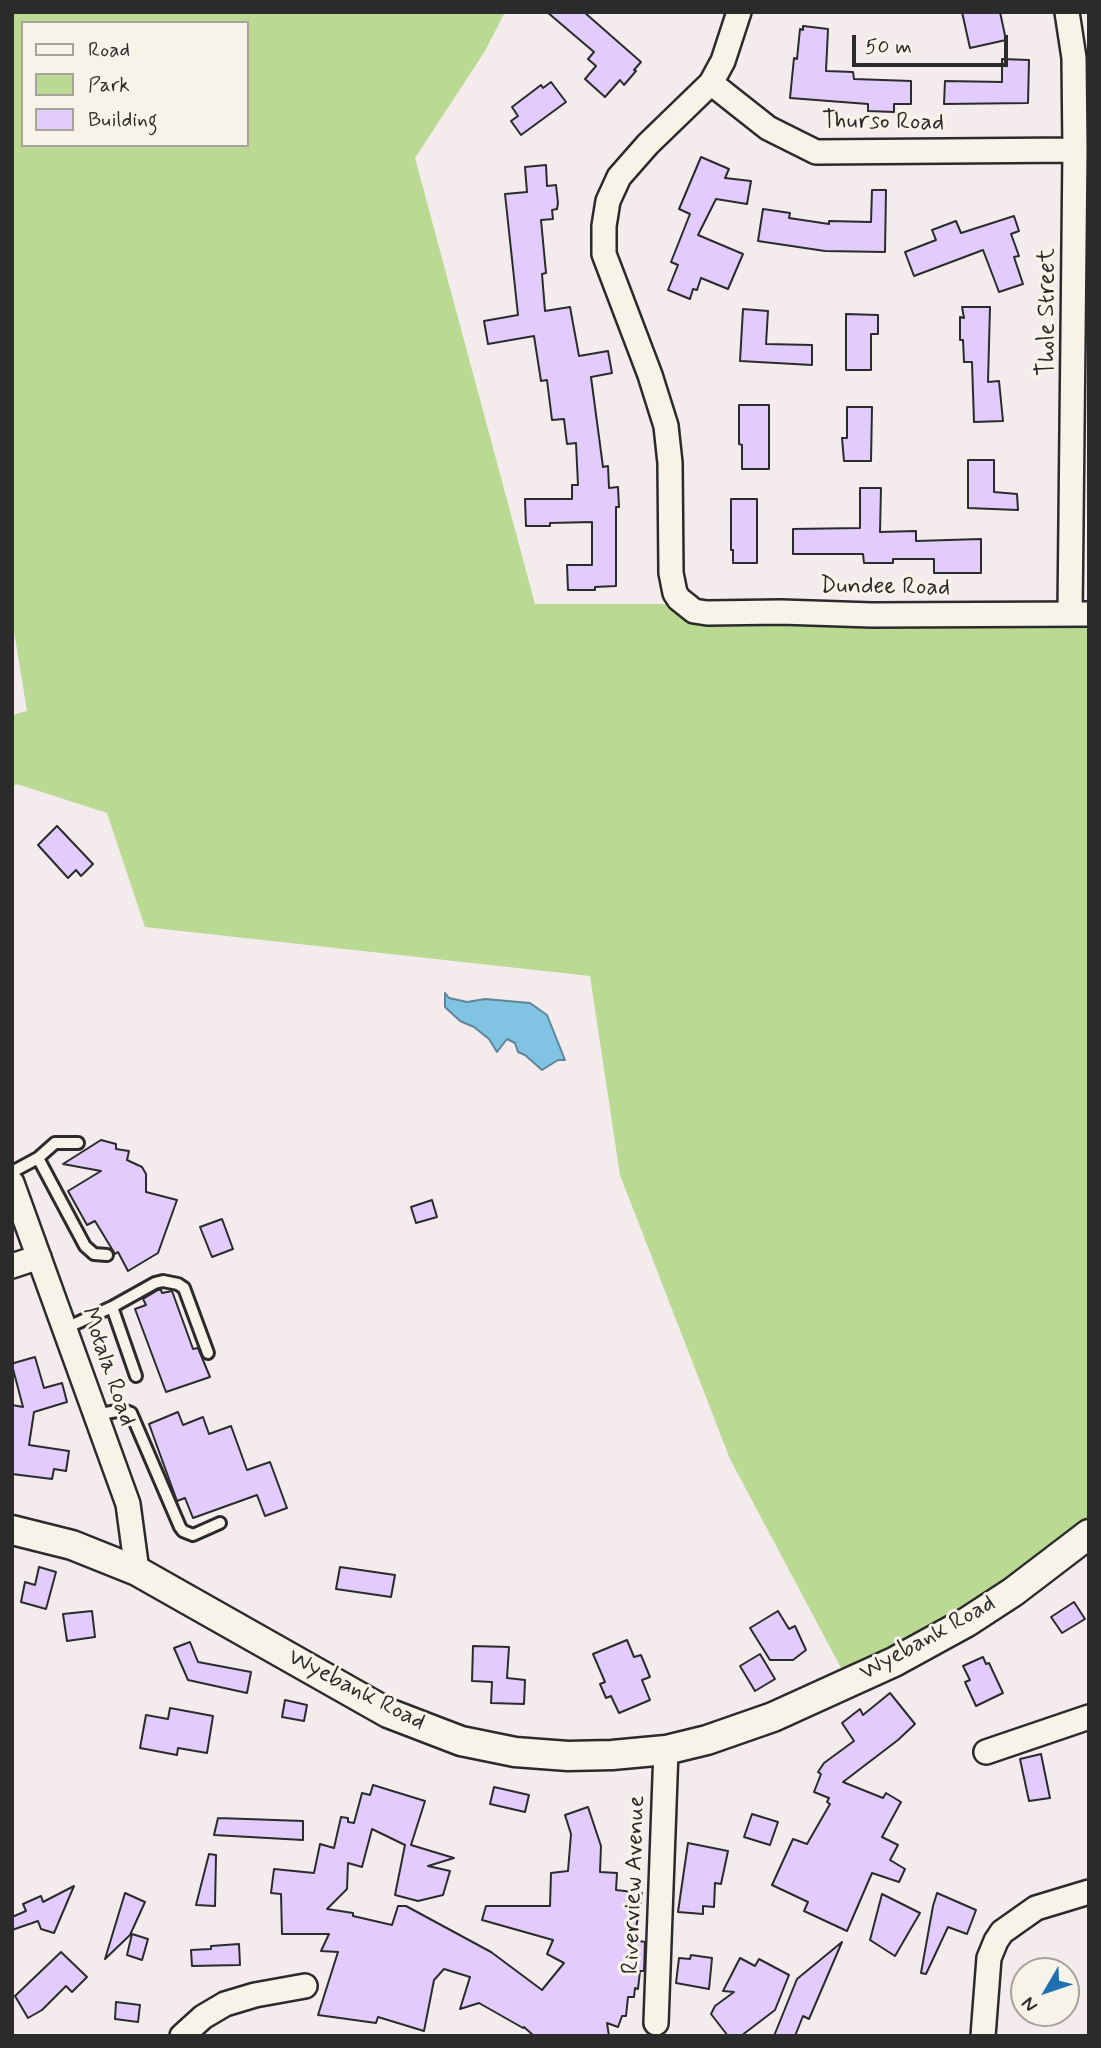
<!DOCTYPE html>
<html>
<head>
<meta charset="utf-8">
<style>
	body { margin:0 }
	#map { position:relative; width:1101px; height:2048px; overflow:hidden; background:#f3ebec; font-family:Mynerve,sans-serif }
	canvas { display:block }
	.frame { position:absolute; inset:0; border:14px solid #2b2b2b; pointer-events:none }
	.legend { position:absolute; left:21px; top:21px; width:228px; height:126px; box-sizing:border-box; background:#f7f3e8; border:2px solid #a5a39c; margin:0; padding:9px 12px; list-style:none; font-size:21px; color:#2b2b2b }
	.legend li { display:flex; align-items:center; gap:14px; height:35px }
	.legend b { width:35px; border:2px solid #a5a39c }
	.north { position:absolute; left:1010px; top:1957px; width:70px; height:70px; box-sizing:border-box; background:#f7f3e8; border:2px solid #a5a39c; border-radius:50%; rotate:231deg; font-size:19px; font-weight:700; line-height:28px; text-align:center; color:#2b2b2b }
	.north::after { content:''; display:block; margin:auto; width:24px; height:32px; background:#1f6fb2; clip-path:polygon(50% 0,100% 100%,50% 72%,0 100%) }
	.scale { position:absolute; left:852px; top:35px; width:156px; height:32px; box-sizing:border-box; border:4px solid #2b2b2b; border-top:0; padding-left:9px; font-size:21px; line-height:24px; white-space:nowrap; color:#2b2b2b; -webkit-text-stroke:5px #f7f3e8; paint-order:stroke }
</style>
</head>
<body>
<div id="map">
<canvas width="1101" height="2048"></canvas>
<div class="frame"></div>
<ul class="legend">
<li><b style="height:9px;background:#f7f3e8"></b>Road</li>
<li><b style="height:19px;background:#bad992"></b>Park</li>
<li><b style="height:19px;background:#e1ccfd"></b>Building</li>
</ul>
<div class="north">N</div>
<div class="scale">50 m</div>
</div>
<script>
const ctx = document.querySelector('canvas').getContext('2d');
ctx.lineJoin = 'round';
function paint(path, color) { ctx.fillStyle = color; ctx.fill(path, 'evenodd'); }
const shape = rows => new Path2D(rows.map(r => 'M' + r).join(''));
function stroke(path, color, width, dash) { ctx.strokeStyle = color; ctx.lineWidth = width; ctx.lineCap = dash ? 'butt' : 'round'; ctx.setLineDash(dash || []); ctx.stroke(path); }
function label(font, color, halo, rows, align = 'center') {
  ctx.font = font + ' Mynerve,sans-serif'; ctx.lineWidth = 6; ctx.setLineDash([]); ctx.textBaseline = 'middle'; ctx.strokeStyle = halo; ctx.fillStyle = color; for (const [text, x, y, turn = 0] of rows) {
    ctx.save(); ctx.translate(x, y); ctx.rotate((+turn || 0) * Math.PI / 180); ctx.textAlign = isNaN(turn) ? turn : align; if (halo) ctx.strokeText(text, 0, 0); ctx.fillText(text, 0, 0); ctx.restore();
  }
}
const green = shape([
	[12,12,505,12,485,51,415,158,535,604,670,604,1083,621,1089,628,1089,1531,848,1681,730,1459,620,1175,590,976,145,927,107,813,17,784,12,786,12,715,27,711,12,619],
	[23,23,247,23,247,145,23,145]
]);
const water = shape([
	[445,993,449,998,467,1002,485,999,530,1003,547,1015,565,1060,558,1060,542,1070,525,1055,518,1052,515,1043,507,1039,497,1052,489,1039,474,1027,460,1021,445,1007,445,993]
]);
const building = shape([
	[547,12,584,12,641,62,634,70,636,71,624,85,620,80,605,97,585,79,596,66,588,59,594,52,547,12],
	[962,12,1000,12,1006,40,970,48,962,12],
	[803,26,828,29,826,71,853,72,854,79,911,81,911,104,894,104,894,112,868,111,868,104,790,98,794,58,797,59,800,29,803,30,803,26],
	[1002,59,1029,60,1028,103,944,104,945,81,1002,82,1002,59],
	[551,82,566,102,521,135,511,121,518,116,512,107,541,85,543,88,551,82],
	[701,157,729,169,725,178,751,181,747,204,716,199,698,235,743,254,728,289,701,278,697,290,693,289,690,299,668,290,678,265,671,262,690,214,679,209,701,157],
	[546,165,547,186,556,185,558,203,557,209,552,210,553,219,541,220,546,273,542,274,545,311,570,307,579,356,608,351,612,373,591,377,603,467,608,466,609,488,618,487,619,507,616,507,616,586,595,587,595,590,568,590,567,565,592,565,592,522,550,523,550,526,526,526,525,499,572,499,572,485,578,485,576,443,567,444,564,419,552,420,547,380,541,381,534,336,488,344,484,321,518,315,505,194,527,192,525,167,546,165],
	[872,190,886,190,885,252,825,251,758,241,763,209,790,213,789,218,829,224,829,221,871,222,872,190],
	[1014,216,1019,231,1011,234,1019,256,1014,257,1023,284,999,292,983,250,914,276,905,252,936,240,932,230,956,221,961,233,1014,216],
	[962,307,990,307,988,382,999,381,1003,421,974,422,972,362,964,362,963,340,960,340,960,317,964,318,962,307],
	[743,309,768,311,766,344,812,345,812,365,740,361,743,309],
	[846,314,878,315,878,334,871,334,871,370,846,370,846,314],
	[739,405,769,405,769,469,742,469,742,445,739,444,739,405],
	[847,407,872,407,871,461,844,461,842,438,847,438,847,407],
	[968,460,994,460,994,492,1017,494,1018,510,968,508,968,460],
	[860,488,881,488,880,532,916,531,916,541,981,539,981,573,934,573,934,559,893,559,893,563,864,563,863,554,793,554,793,529,860,528,860,488],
	[731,499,757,499,757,563,733,563,733,550,731,550,731,499],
	[57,826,93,864,81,876,76,870,68,878,38,845,57,826],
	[101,1140,116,1144,116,1149,129,1151,127,1160,142,1167,146,1174,146,1192,177,1200,158,1253,128,1271,118,1252,115,1254,95,1221,87,1225,68,1191,101,1171,63,1164,101,1140],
	[432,1200,437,1217,416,1223,411,1207,432,1200],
	[222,1219,233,1249,212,1257,200,1227,222,1219],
	[158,1290,161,1290,162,1293,172,1291,193,1349,198,1348,210,1377,166,1392,135,1309,146,1305,143,1299,158,1290],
	[35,1357,44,1388,62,1383,67,1402,34,1412,29,1445,69,1451,66,1471,54,1469,52,1479,12,1474,12,1405,23,1407,12,1365,14,1363,35,1357],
	[178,1412,183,1425,203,1417,209,1434,231,1426,247,1470,270,1462,287,1508,265,1516,257,1495,193,1518,185,1498,177,1501,149,1424,178,1412],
	[39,1567,56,1572,46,1609,21,1602,25,1582,35,1585,39,1567],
	[340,1567,395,1575,391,1597,336,1589,340,1567],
	[1074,1602,1085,1619,1062,1633,1051,1617,1074,1602],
	[92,1611,95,1637,67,1641,63,1614,92,1611],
	[778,1611,789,1629,795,1626,806,1650,793,1660,770,1660,750,1628,778,1611],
	[627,1640,634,1657,641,1655,650,1677,642,1680,650,1700,619,1713,611,1696,606,1698,600,1684,605,1682,593,1654,627,1640],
	[190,1642,198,1662,251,1672,247,1693,188,1680,174,1648,190,1642],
	[473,1646,509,1647,507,1678,525,1680,524,1704,491,1703,492,1682,472,1681,473,1646],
	[760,1654,775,1679,755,1691,740,1666,760,1654],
	[983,1657,986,1664,989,1663,1003,1693,976,1706,965,1682,970,1680,963,1666,983,1657],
	[890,1693,915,1724,898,1740,843,1782,883,1798,886,1793,901,1802,882,1837,898,1845,890,1860,905,1869,899,1882,872,1873,847,1931,804,1911,808,1902,772,1885,793,1839,807,1844,830,1804,827,1802,829,1798,814,1792,821,1774,818,1772,824,1763,854,1741,842,1723,860,1709,863,1715,890,1693],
	[285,1700,307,1705,304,1721,282,1717,285,1700],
	[170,1708,213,1716,207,1753,178,1748,177,1755,140,1748,146,1715,168,1719,170,1708],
	[1041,1754,1050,1798,1029,1801,1020,1759,1041,1754],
	[373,1785,425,1801,411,1845,454,1858,428,1866,450,1871,443,1895,418,1901,395,1895,405,1845,372,1829,362,1867,348,1863,347,1889,327,1909,353,1913,353,1916,392,1925,398,1906,406,1906,491,1952,542,1990,564,1963,547,1954,553,1940,482,1920,486,1906,550,1906,551,1873,568,1871,571,1834,565,1815,588,1807,601,1846,600,1872,617,1873,616,1890,642,1893,634,1940,645,1942,644,1971,640,1971,638,1989,635,1988,634,1997,628,1997,626,2016,622,2016,618,2027,607,2023,609,2036,534,2036,524,2027,523,2028,479,2003,460,2009,470,1977,444,1969,434,1980,424,2031,378,2017,376,2023,318,2015,338,1952,321,1951,329,1934,282,1934,281,1894,271,1893,274,1869,314,1873,320,1844,334,1848,341,1817,348,1818,348,1822,354,1823,362,1793,370,1795,373,1785],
	[494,1787,529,1795,525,1812,490,1804,494,1787],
	[752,1814,778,1822,770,1845,744,1837,752,1814],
	[218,1818,303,1821,303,1840,214,1835,218,1818],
	[688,1843,728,1851,721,1884,715,1883,714,1907,703,1906,703,1914,678,1912,688,1843],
	[209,1854,216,1855,215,1906,196,1905,209,1854],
	[74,1886,54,1933,41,1929,38,1921,12,1930,12,1917,26,1911,23,1904,41,1896,43,1902,74,1886],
	[125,1893,145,1902,130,1935,105,1959,125,1893],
	[937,1893,976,1910,967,1934,948,1927,926,1974,921,1973,933,1906,937,1893],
	[882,1894,920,1913,895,1956,870,1940,882,1894],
	[132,1934,148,1939,142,1960,127,1955,132,1934],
	[842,1942,809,2019,803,2016,795,2036,774,2036,797,1979,842,1942],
	[239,1944,240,1965,192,1966,191,1950,211,1949,211,1946,239,1944],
	[61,1952,87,1977,72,1992,66,1986,42,2010,28,2018,15,1996,61,1952],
	[691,1955,712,1958,709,1989,676,1983,679,1958,690,1959,691,1955],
	[740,1958,755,1966,759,1959,789,1975,775,2010,741,2036,728,2036,711,2014,715,2006,734,1992,723,1991,740,1958],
	[116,2002,140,2005,138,2022,115,2019,116,2002]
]);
const service = shape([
	[38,1158,55,1143,78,1143],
	[12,1172,38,1158,85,1246,94,1254,107,1255],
	[112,1307,155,1283,163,1281,178,1284,184,1288,208,1353],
	[66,1328,112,1307,136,1376],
	[94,1415,123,1410,131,1413,180,1527,183,1531,193,1535,220,1523]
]);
const minor = shape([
	[739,12,723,61,711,83,648,144,619,177,608,201,604,226,604,254,650,375,666,426,670,463,671,573,675,593,679,599,694,611,707,613,781,612,872,615,1089,614],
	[1067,12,1074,58,1075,150,1070,613],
	[711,83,768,128,816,152,1075,150],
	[12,1183,128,1504,137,1571],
	[12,1266,39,1257],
	[986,1752,1089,1717],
	[656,2023,666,1750],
	[182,2036,203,2017,225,2004,255,1995,305,1986],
	[983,2036,989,1958,996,1941,1002,1932,1036,1908,1089,1892]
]);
const tertiary = shape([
	[12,1530,72,1545,137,1571,388,1713,461,1741,515,1752,568,1756,612,1755,666,1750,707,1740,773,1717,894,1662,967,1622,1013,1592,1089,1534]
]);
const streetNames = [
	["Thurso Road",883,123,1],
	["Thole Street",1048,312,-90],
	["Dundee Road",885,588,1],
	["Motala Road",107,1367,71],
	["Wyebank Road",928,1639,-29],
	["Wyebank Road",356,1691,27],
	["Riverview Avenue",635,1885,-88]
];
paint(green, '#bad992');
paint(water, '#81c3e2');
stroke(water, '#5f8699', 2);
paint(building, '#e1ccfd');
stroke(building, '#2b2b2b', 2);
stroke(service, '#2b2b2b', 16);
stroke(minor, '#2b2b2b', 28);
stroke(tertiary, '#2b2b2b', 33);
stroke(service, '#f7f3e8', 10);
stroke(minor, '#f7f3e8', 23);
stroke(tertiary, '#f7f3e8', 28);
label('24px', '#2b2b2b', '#f7f3e8', streetNames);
</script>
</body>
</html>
